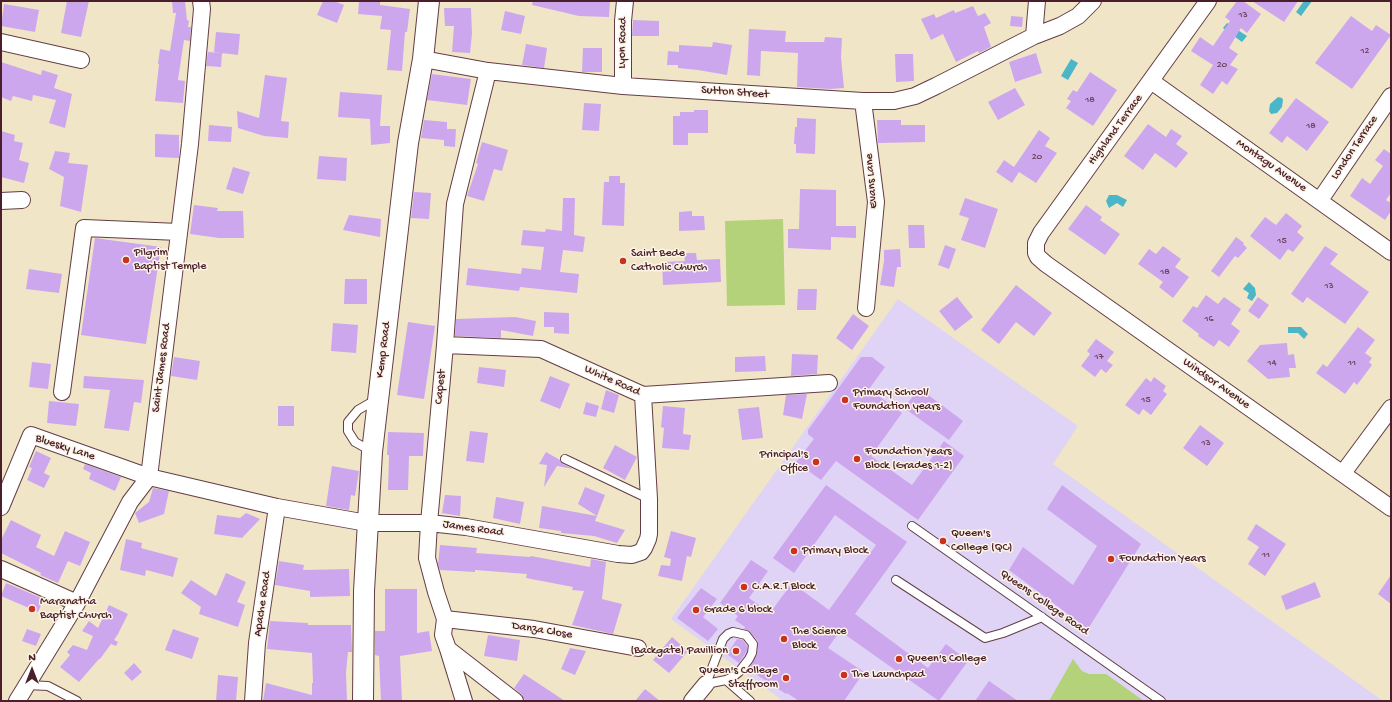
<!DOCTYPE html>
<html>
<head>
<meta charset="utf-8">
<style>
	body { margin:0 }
	#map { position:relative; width:1392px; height:702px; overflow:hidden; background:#f1e5c8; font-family:"Gochi Hand",sans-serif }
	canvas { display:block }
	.frame { position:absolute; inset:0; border:2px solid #4a1f2b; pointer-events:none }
	.north { position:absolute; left:12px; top:650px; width:40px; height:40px; -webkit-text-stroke:3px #fcf5e5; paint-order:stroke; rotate:0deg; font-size:11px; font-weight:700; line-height:16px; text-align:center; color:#4a1f2b }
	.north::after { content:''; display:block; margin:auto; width:14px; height:18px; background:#4a1f2b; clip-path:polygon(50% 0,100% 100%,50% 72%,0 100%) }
</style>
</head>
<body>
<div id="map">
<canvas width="1392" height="702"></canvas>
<div class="frame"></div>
<div class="north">N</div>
</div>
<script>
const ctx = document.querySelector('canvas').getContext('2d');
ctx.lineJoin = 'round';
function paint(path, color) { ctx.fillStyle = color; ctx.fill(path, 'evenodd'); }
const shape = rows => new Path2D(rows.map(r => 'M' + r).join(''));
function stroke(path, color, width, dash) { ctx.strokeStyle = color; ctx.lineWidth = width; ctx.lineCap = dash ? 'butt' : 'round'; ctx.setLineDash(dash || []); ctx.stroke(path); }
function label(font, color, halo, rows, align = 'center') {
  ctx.font = font + ' "Gochi Hand",sans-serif'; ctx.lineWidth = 3; ctx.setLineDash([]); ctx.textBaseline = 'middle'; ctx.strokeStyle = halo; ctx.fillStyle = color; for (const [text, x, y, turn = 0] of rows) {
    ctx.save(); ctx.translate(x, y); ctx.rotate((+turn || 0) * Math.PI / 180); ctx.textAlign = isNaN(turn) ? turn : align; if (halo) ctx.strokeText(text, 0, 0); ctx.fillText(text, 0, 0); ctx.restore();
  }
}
const built = shape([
	[898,299,1078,426,1053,464,1383,701,783,701,671,619]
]);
const green = shape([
	[783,219,785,305,727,306,725,221],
	[1073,659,1082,671,1089,674,1106,674,1144,701,1049,701]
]);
const water = shape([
	[1304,1,1312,1,1301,16,1296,12],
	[1227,23,1247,36,1242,42,1223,28],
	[1071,59,1078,63,1068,80,1061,76],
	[1278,97,1282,98,1283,100,1282,107,1277,113,1271,114,1269,111,1270,104],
	[1109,195,1117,195,1127,200,1123,207,1117,203,1109,208,1106,201],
	[1249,282,1255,288,1256,295,1252,301,1247,298,1249,293,1243,289],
	[1288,327,1301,327,1308,334,1304,339,1298,333,1288,333]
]);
const building = shape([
	[67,1,89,1,81,37,61,33],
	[172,1,185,1,187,20,189,21,188,27,191,27,190,41,184,40,178,80,185,81,183,103,155,101,159,64,158,64,160,49,170,51,176,13,173,13],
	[323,1,334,1,344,5,337,23,317,15],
	[359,1,380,1,380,5,410,9,407,32,405,32,402,71,387,70,391,30,380,29,382,16,358,14],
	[533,1,610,1,609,17,579,16,532,5],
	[1237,1,1243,1,1261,14,1247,33,1241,28,1229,48,1238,54,1230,65,1238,69,1227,85,1222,81,1213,94,1200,85,1213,65,1191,51,1200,37,1213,46,1230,21,1225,17],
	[1252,1,1298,1,1284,22],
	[4,4,39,10,35,32,1,26],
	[973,6,978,16,985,13,991,23,984,27,991,47,979,53,978,51,956,62,943,34,931,40,921,19,934,14,936,18,954,10,955,13],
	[444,8,471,8,472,34,470,53,452,52,454,26,445,26],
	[505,11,525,16,521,34,501,30],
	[1011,16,1023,17,1022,27,1010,26],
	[1351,16,1372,31,1376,25,1391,35,1352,89,1315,63],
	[633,20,659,21,659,36,632,36],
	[749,29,786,31,785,42,824,42,825,37,842,38,841,57,844,88,830,89,797,87,798,53,761,51,760,76,747,75],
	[216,32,240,34,238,55,214,52],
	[713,42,732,45,727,75,698,70,678,68,678,65,667,65,668,51,679,52,679,45,712,47],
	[526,44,547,48,544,68,522,65],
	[583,48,602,48,602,72,582,72],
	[208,52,222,53,221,67,206,66],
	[1036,53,1042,73,1015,82,1009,62],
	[895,54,913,54,914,81,896,82],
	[1,62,41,75,42,70,58,75,54,88,72,94,65,128,49,123,56,100,33,95,32,101,13,96,11,101,1,97],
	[1090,72,1117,90,1093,126,1066,108,1071,101,1067,99,1073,90,1077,92],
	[432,74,471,79,467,105,427,100],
	[265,75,287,78,281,121,289,122,288,138,264,136,238,128,237,111,259,118],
	[1015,88,1025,105,998,120,988,102],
	[340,92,382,95,380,126,390,126,390,143,371,145,370,119,338,117],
	[1296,98,1329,122,1307,151,1287,136,1282,143,1269,133],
	[584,103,601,104,599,131,582,130],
	[694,110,708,110,708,133,688,133,688,145,673,145,673,116,680,116,680,112,694,112],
	[797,118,816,119,815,154,796,153,796,144,794,144,795,127,797,127],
	[424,120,447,122,447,129,456,129,455,147,444,146,444,140,421,138],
	[877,120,901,120,901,125,925,125,925,142,878,143],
	[1148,124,1166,137,1171,129,1182,136,1176,144,1188,153,1176,168,1155,153,1143,170,1124,156],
	[209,125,232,127,231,142,208,141],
	[1039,130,1050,138,1045,146,1057,153,1036,183,1019,172,1012,183,996,172,1004,160,1014,167],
	[1,131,15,135,14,141,23,143,19,160,29,163,24,183,1,177],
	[155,134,179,135,179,158,155,157],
	[482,142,508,150,502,171,494,169,484,201,467,196,478,164,476,163],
	[1384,149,1391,154,1391,193,1386,200,1391,203,1391,211,1385,220,1350,196,1362,178,1370,184,1383,166,1375,160],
	[55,151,70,153,68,163,88,165,81,212,60,206,64,177,49,169],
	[319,156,347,158,346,181,317,179],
	[233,167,250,172,243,194,226,189],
	[609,176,620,176,620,183,625,183,624,226,602,225,604,182,609,182],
	[800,189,836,190,836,226,856,226,856,238,831,237,831,250,788,248,788,229,799,229],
	[414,192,431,193,429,219,411,218],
	[563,198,575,198,574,235,585,237,583,252,563,250,560,272,579,274,577,293,520,287,519,291,466,285,468,268,521,274,522,268,541,270,544,247,521,245,523,230,545,232,546,229,562,231],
	[965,198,998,209,985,248,961,240,969,218,959,215],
	[194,205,218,208,217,211,243,211,244,238,219,238,190,234],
	[1086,205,1102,217,1100,220,1120,234,1105,255,1068,229],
	[692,211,692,216,704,216,705,230,679,231,679,212],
	[1286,213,1302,226,1297,232,1304,238,1293,252,1288,249,1280,260,1250,236,1265,217,1276,225],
	[349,215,381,219,380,237,343,230],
	[908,225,924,225,925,248,909,248],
	[1236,237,1244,243,1243,244,1247,248,1238,258,1235,256,1219,277,1211,271],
	[95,238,161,247,146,344,81,335],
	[945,245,956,249,949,269,938,265],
	[1163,246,1181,259,1175,267,1189,277,1173,298,1159,287,1163,282,1138,264,1149,249,1156,254],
	[1325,246,1338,254,1330,264,1369,292,1345,324,1307,297,1303,303,1291,294],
	[900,249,901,267,897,267,894,287,880,285,884,261,884,250],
	[684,253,696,253,697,260,720,259,721,282,663,285,662,262,685,261],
	[29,269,62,274,59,293,26,289],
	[345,279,367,279,367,304,344,304],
	[1016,285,1052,313,1034,336,1016,322,999,344,981,330],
	[798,289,817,289,816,310,797,310],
	[1206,295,1218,304,1224,297,1241,309,1231,324,1240,331,1229,347,1219,340,1214,347,1198,336,1199,334,1182,321,1193,306,1197,308],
	[957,297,973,317,955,331,939,311],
	[1258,297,1269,305,1259,319,1248,311],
	[544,312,569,313,569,334,554,333,554,327,544,327],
	[853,314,869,326,852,350,836,338],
	[515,317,536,321,533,336,501,330,501,338,455,336,456,319],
	[408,322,435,326,424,399,397,395],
	[333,323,358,325,356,353,331,351],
	[1358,327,1375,340,1365,353,1372,358,1369,362,1372,365,1357,385,1354,382,1345,394,1316,373,1323,364,1327,367],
	[1096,339,1114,352,1107,361,1113,365,1106,373,1101,369,1095,377,1081,366,1090,354,1087,351],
	[1287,343,1288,355,1294,354,1296,368,1289,368,1290,377,1268,379,1247,361,1260,345],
	[792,354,818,355,817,374,791,376],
	[765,356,766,371,735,372,735,357],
	[174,357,200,361,197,380,171,376],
	[861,357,872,357,885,367,869,389,902,413,871,456,912,485,944,441,964,456,918,520,836,461,821,480,796,462,814,439,808,434,808,430],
	[32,362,51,364,48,389,29,387],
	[479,367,506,370,504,387,477,383],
	[84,376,144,380,141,403,134,402,129,431,104,428,110,390,83,388],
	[550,376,570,384,560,409,540,401],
	[1154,377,1166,386,1163,391,1167,394,1151,415,1143,409,1139,415,1125,405,1146,378,1151,382],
	[919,388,963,421,949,440,904,408],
	[606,390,619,395,614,413,601,409],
	[807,394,802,419,783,415,786,395],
	[49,401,79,404,76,426,47,423],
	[586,402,599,406,596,417,583,414],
	[278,406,294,406,294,426,278,426],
	[663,406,685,408,683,434,691,435,689,450,662,448,664,428,661,427],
	[759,407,763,438,742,440,738,409],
	[1200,425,1224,443,1207,466,1183,448],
	[470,431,488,433,484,463,466,461],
	[388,432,424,433,423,456,409,456,408,490,388,490,389,455,387,455],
	[615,445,637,457,625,480,603,468],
	[36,451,51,458,44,473,50,476,44,488,27,480,32,468,29,467],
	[546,452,560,460,563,464,573,469,557,466,544,487,547,465,539,464],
	[85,464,121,477,115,491,89,479,91,473,83,469],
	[332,466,359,471,355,496,351,495,349,510,326,506],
	[826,485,907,542,855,614,928,668,946,644,968,661,939,701,840,631,828,648,864,672,844,701,799,701,787,693,786,694,748,669,757,655,758,645,758,641,750,632,744,629,745,627,735,620,738,616,720,603,751,560,768,571,749,598,770,613,792,583,829,610,876,545,835,515,794,573,773,558],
	[1062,485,1141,544,1088,629,1009,570,1023,547,1073,585,1097,546,1047,509],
	[585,487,605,495,597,516,578,504],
	[153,488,169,491,164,514,139,523,135,513,149,502],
	[445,495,461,496,460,516,442,513],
	[496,497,524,502,520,524,493,518],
	[542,506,597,516,595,521,625,530,617,543,594,536,561,533,561,531,539,528],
	[246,513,260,519,242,538,214,534,217,515,240,518],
	[11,520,41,535,36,547,54,556,65,531,90,542,80,566,68,561,58,583,40,575,41,573,1,553,1,540],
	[1256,524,1286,544,1265,576,1248,564,1259,547,1247,539],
	[671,531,696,538,691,557,687,556,682,581,658,576,661,565,670,566,671,559,664,557],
	[126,539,142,543,141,548,178,558,173,577,146,570,145,576,120,570],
	[440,545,477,548,476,553,530,557,531,556,590,567,591,559,606,562,602,599,622,604,613,634,572,625,584,591,572,590,573,587,526,578,527,574,475,570,475,572,440,570,438,564],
	[279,561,304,565,303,570,349,569,350,596,310,597,310,591,275,585],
	[226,573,246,582,237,602,245,605,238,627,199,614,201,607,181,593,191,580,216,596],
	[1391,575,1391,604,1378,594],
	[1315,582,1321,597,1286,610,1281,596],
	[6,583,44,599,38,612,1,596],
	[701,588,717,599,703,617,718,629,708,641,677,618],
	[385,589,417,589,417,633,429,631,432,651,400,656,402,701,381,701,379,656,375,655,375,631,385,631],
	[109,605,128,614,118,634,114,640,118,642,116,646,111,644,100,659,99,659,79,682,60,667,70,655,67,652,73,645,87,650,93,636,82,631,89,621,98,628],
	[270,621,308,623,308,625,351,625,352,652,348,652,346,673,347,701,263,701,266,683,312,695,312,683,313,683,312,653,267,649],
	[27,629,41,634,36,646,22,641],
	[173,629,199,638,192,659,165,650],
	[488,635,520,640,517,661,484,656],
	[672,637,688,651,669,673,653,660],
	[737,639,743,640,747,646,747,651,739,663,727,654],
	[570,648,586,651,575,675,561,669],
	[134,663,142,672,132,681,124,673],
	[524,674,565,701,526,701,524,699,521,694,514,688],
	[218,675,238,677,236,701,216,701],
	[989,681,1018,701,975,701],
	[645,689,660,701,635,701]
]);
const service = shape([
	[371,451,355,442,348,431,348,422,358,410,377,399],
	[565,459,649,499],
	[912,526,1161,701],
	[896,580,985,638,1003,633,1042,617],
	[733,632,746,635,753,644,752,653,749,659,739,672,734,676,726,680,706,684,723,639,728,634,733,632],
	[726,680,750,701],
	[27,685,48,686,77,701]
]);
const minor = shape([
	[1208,1,1041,233,1036,243,1036,253,1038,257,1046,264,1391,508],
	[1034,36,1037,1],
	[1,42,81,60],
	[423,59,488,71,623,86,863,101,894,101,915,96,936,86,1034,36,1060,26,1078,16,1093,1],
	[1151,81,1391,252],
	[623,86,623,21,625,1],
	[863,101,876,202,866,308],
	[1320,200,1391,96],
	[1,201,22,200],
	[445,345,541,349,643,395,829,383],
	[62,392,84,228,179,232],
	[1343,473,1391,408],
	[1,507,31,435,149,477,277,507,367,523,429,523,466,527,618,554,632,555,641,552,644,548,648,539,649,534,649,499,643,395],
	[1,569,77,603],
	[445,619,534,629,638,648],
	[448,649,515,701],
	[17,701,77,603,130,502,149,477,190,144,202,9,201,1],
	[253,701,257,643,277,507],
	[464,701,448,649,443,635,445,619,436,592,427,558,429,523,445,345,455,204,488,71],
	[692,701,706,684]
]);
const tertiary = shape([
	[363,701,364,591,372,452,408,143,423,59,429,1]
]);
const markers = [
	[126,260,4,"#c8321e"],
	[623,261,4,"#c8321e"],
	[845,400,4,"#c8321e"],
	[857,459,4,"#c8321e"],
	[816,462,4,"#c8321e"],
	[943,541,4,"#c8321e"],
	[794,551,4,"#c8321e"],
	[1111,559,4,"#c8321e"],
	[744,587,4,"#c8321e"],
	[32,609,4,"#c8321e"],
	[696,610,4,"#c8321e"],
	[784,639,4,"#c8321e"],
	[736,651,4,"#c8321e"],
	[899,659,4,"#c8321e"],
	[844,675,4,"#c8321e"],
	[786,678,4,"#c8321e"]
];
const numberNames = [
	["13",1243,15],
	["12",1365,51],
	["20",1222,65],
	["18",1090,100],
	["18",1311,126],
	["20",1037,157],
	["15",1282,241],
	["18",1165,272],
	["13",1329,286],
	["16",1209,319],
	["17",1099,357],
	["14",1272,363],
	["11",1352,363],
	["15",1146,400],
	["13",1206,443],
	["11",1266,555]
];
const streetNames = [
	["Lyon Road",623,43,-89],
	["Sutton Street",735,93,4],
	["Highland Terrace",1116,130,-54],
	["London Terrace",1355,148,-56],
	["Montagu Avenue",1271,166,35],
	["Evans Lane",872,181,-95],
	["Kemp Road",384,350,-83],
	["Saint James Road",162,368,-83],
	["White Road",612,381,24],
	["Windsor Avenue",1216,384,35],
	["Capest",441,387,-85],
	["Bluesky Lane",65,448,18],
	["James Road",473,529,8],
	["Queens College Road",1044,603,35],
	["Apache Road",263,604,-82],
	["Danza Close",542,631,9]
];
const poiNames = [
	["Pilgrim",134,253],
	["Baptist Temple",134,267],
	["Saint Bede",631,254],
	["Catholic Church",631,268],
	["Primary School/",853,393],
	["Foundation years",853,407],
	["Foundation Years",865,452],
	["Block (Grades 1-2)",865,466],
	["Principal's",808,455,"right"],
	["Office",808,469,"right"],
	["Queen's",951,534],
	["College (QC)",951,548],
	["Primary Block",802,551],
	["Foundation Years",1119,559],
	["C.A.R.T Block",752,587],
	["Maranatha",40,602],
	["Baptist Church",40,616],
	["Grade 6 block",704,610],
	["The Science",792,632],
	["Block",792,646],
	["(Backgate) Pavillion",728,651,"right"],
	["Queen's College",907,659],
	["Queen's College",778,671,"right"],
	["Staffroom",778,685,"right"],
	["The Launchpad",852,675]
];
paint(built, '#dfd4f5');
paint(green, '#b3d27a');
paint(water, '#4ab6c7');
paint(building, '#cda7ee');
stroke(service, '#633d43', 10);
stroke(minor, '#633d43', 18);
stroke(tertiary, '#633d43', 22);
stroke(service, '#fff', 8);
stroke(minor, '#fff', 16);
stroke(tertiary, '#fff', 20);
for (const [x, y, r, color] of markers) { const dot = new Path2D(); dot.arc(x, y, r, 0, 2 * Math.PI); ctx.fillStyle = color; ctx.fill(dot); stroke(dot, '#fcf5e5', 1.5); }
label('10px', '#6b415c', null, numberNames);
label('12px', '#4a1f2b', '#fcf5e5', streetNames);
label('12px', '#4a1f2b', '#fcf5e5', poiNames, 'left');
</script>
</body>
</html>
